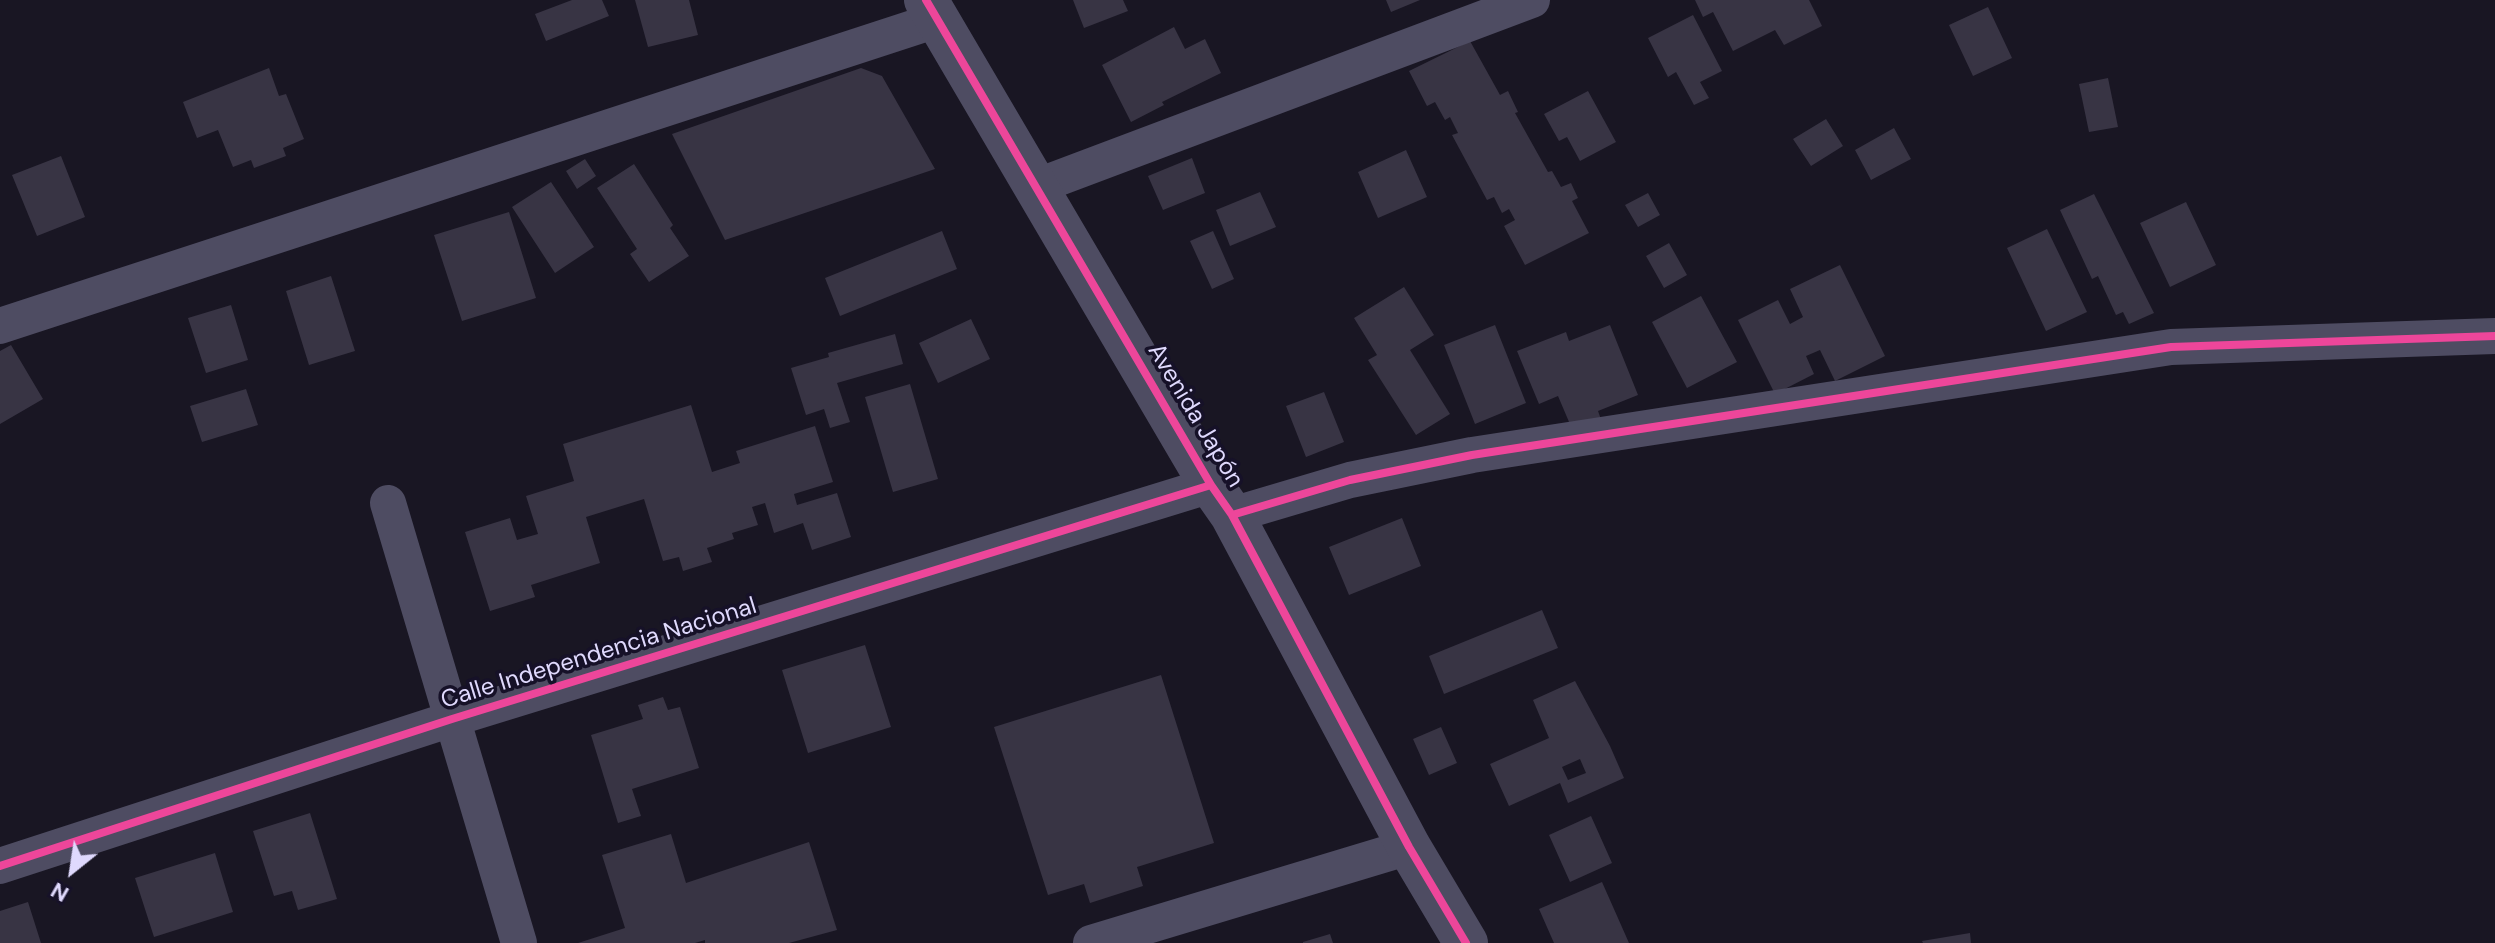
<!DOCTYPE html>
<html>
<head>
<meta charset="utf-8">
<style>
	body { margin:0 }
	#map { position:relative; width:2495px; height:943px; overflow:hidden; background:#191623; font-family:"DM Sans",sans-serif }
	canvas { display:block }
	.north { position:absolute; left:32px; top:831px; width:80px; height:80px; -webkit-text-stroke:6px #161128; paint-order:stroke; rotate:210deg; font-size:22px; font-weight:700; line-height:32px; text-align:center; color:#dfd9fd }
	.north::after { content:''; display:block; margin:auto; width:28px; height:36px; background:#dfd9fd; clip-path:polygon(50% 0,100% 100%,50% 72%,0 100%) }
</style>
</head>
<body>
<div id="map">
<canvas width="2495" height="943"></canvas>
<div class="north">N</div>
</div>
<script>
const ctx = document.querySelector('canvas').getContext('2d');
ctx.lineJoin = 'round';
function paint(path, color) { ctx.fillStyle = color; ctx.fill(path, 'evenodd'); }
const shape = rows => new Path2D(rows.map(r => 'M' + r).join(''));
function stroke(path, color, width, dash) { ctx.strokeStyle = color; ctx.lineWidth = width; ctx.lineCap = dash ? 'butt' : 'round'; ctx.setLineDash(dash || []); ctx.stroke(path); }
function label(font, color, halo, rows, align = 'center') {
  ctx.font = font + ' "DM Sans",sans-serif'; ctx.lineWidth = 7; ctx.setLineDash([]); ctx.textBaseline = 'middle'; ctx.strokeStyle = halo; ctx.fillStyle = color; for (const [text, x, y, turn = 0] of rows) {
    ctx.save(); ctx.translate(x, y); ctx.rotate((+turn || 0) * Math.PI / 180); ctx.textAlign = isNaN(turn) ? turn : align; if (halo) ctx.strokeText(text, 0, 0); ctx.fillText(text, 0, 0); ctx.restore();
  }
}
const building = shape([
	[572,0,602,0,609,16,546,41,535,14],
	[635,0,689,0,698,35,648,47],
	[1073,0,1123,0,1128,11,1084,28],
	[1386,0,1420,0,1391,12],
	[1695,0,1809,0,1822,26,1784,45,1775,30,1733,51,1713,12,1703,17],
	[1988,7,2012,58,1973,76,1949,25],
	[1693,15,1722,71,1700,82,1709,98,1694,105,1676,72,1668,77,1648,38],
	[1174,27,1185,49,1205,39,1221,73,1162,102,1164,105,1131,122,1102,65],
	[1470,41,1500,95,1508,91,1518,112,1515,113,1548,172,1552,171,1561,187,1571,183,1578,198,1572,201,1589,233,1525,265,1504,226,1515,220,1509,209,1502,213,1494,197,1487,200,1452,135,1458,133,1450,117,1445,120,1435,102,1427,106,1409,71],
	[269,68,279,96,286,94,304,139,283,148,286,156,254,168,251,160,233,167,218,130,197,138,183,102],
	[861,68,882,76,935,169,725,240,672,134],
	[2108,78,2118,127,2089,132,2079,84],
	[1588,91,1616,142,1580,161,1567,137,1559,141,1544,114],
	[1826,119,1843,146,1811,166,1793,139],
	[1894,128,1911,159,1871,180,1855,150],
	[1406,150,1427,197,1378,218,1358,172],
	[61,156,85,217,37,236,12,175],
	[1192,158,1205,193,1163,210,1148,176],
	[585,159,596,176,577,189,566,171],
	[634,164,673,225,670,228,689,256,649,282,630,254,637,249,597,188],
	[551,182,594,247,555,273,512,207],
	[1260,192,1276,227,1230,246,1216,210],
	[1648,193,1660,215,1638,227,1625,205],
	[2094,194,2154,313,2129,324,2123,312,2116,315,2098,276,2092,279,2060,210],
	[2186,202,2216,265,2170,287,2140,223],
	[509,212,536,298,462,321,434,235],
	[2047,229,2087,312,2046,331,2007,248],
	[942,231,957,269,840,316,825,278],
	[1213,231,1234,279,1212,289,1190,241],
	[1669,243,1687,275,1664,288,1646,256],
	[1840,265,1885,356,1835,381,1820,350,1806,356,1814,374,1775,394,1738,320,1778,300,1790,324,1803,317,1790,289],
	[331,276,355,351,309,365,286,291],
	[1404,287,1434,335,1410,350,1450,414,1416,435,1368,360,1377,355,1354,318],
	[1701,296,1737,362,1687,388,1652,322],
	[231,305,248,360,206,373,188,318],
	[971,319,990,359,938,383,919,343],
	[1495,325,1526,403,1475,424,1444,345],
	[1610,325,1638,395,1598,411,1603,425,1575,436,1558,396,1539,404,1517,351,1566,332,1569,341],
	[895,334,903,364,837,383,850,422,830,428,824,409,806,415,791,368,829,357,828,353],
	[11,345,43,399,0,424,0,351],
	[910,384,938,479,893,492,865,397],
	[246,389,258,425,202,442,190,406],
	[1324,392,1344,442,1306,457,1286,406],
	[691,405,712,472,740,463,736,451,815,426,833,482,794,494,797,505,837,493,851,537,812,550,803,523,774,533,765,503,752,507,758,525,732,533,734,539,707,548,712,562,683,571,679,557,663,561,644,499,586,517,600,563,531,585,535,597,490,611,465,532,510,518,517,540,538,534,526,496,574,481,563,444],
	[1402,518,1421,566,1349,595,1329,547],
	[1542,610,1558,648,1444,694,1429,656],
	[865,645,891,727,808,753,782,670],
	[1161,675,1214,843,1137,867,1143,886,1090,903,1084,884,1048,895,994,727],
	[1575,681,1610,746,1624,778,1568,803,1560,783,1509,806,1490,764,1549,738,1533,700],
	[1580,759,1586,773,1568,780,1562,767],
	[663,697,668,710,680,707,699,768,632,789,641,816,618,823,591,735,643,719,638,705],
	[1441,727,1457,763,1429,775,1413,739],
	[310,813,337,899,298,910,292,891,274,896,253,831],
	[1591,816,1612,863,1570,882,1549,835],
	[671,834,686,883,809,842,837,930,789,943,705,943,705,940,695,943,578,943,625,928,602,855],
	[215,853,233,912,154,937,135,878],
	[1602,882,1629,943,1554,943,1539,909],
	[28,902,41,943,0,943,0,911],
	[1970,933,1971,943,1923,943,1922,941],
	[1330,934,1333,943,1303,943,1303,942]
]);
const minor = shape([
	[1035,187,1532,0],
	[0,326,937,20],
	[388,503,519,943],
	[1232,515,1350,480,1472,455,2171,347,2495,336],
	[0,866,452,719,1211,485],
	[1091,943,1409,847]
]);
const tertiary = shape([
	[926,0,1211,485,1232,515,1409,847,1466,943]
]);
const cycleway = shape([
	[926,0,1211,485,1232,515,1409,847,1466,943],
	[1232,515,1350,480,1472,455,2171,347,2495,336],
	[0,866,452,719,1211,485]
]);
const streetNames = [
	["Avenida Japón",1195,416,59],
	["Calle Independencia Nacional",599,654,-17]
];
paint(building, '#383444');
stroke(minor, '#4e4c62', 36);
stroke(tertiary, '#4e4c62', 44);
stroke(cycleway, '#ed469a', 8);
label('24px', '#dfd9fd', '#161128', streetNames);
</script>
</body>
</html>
